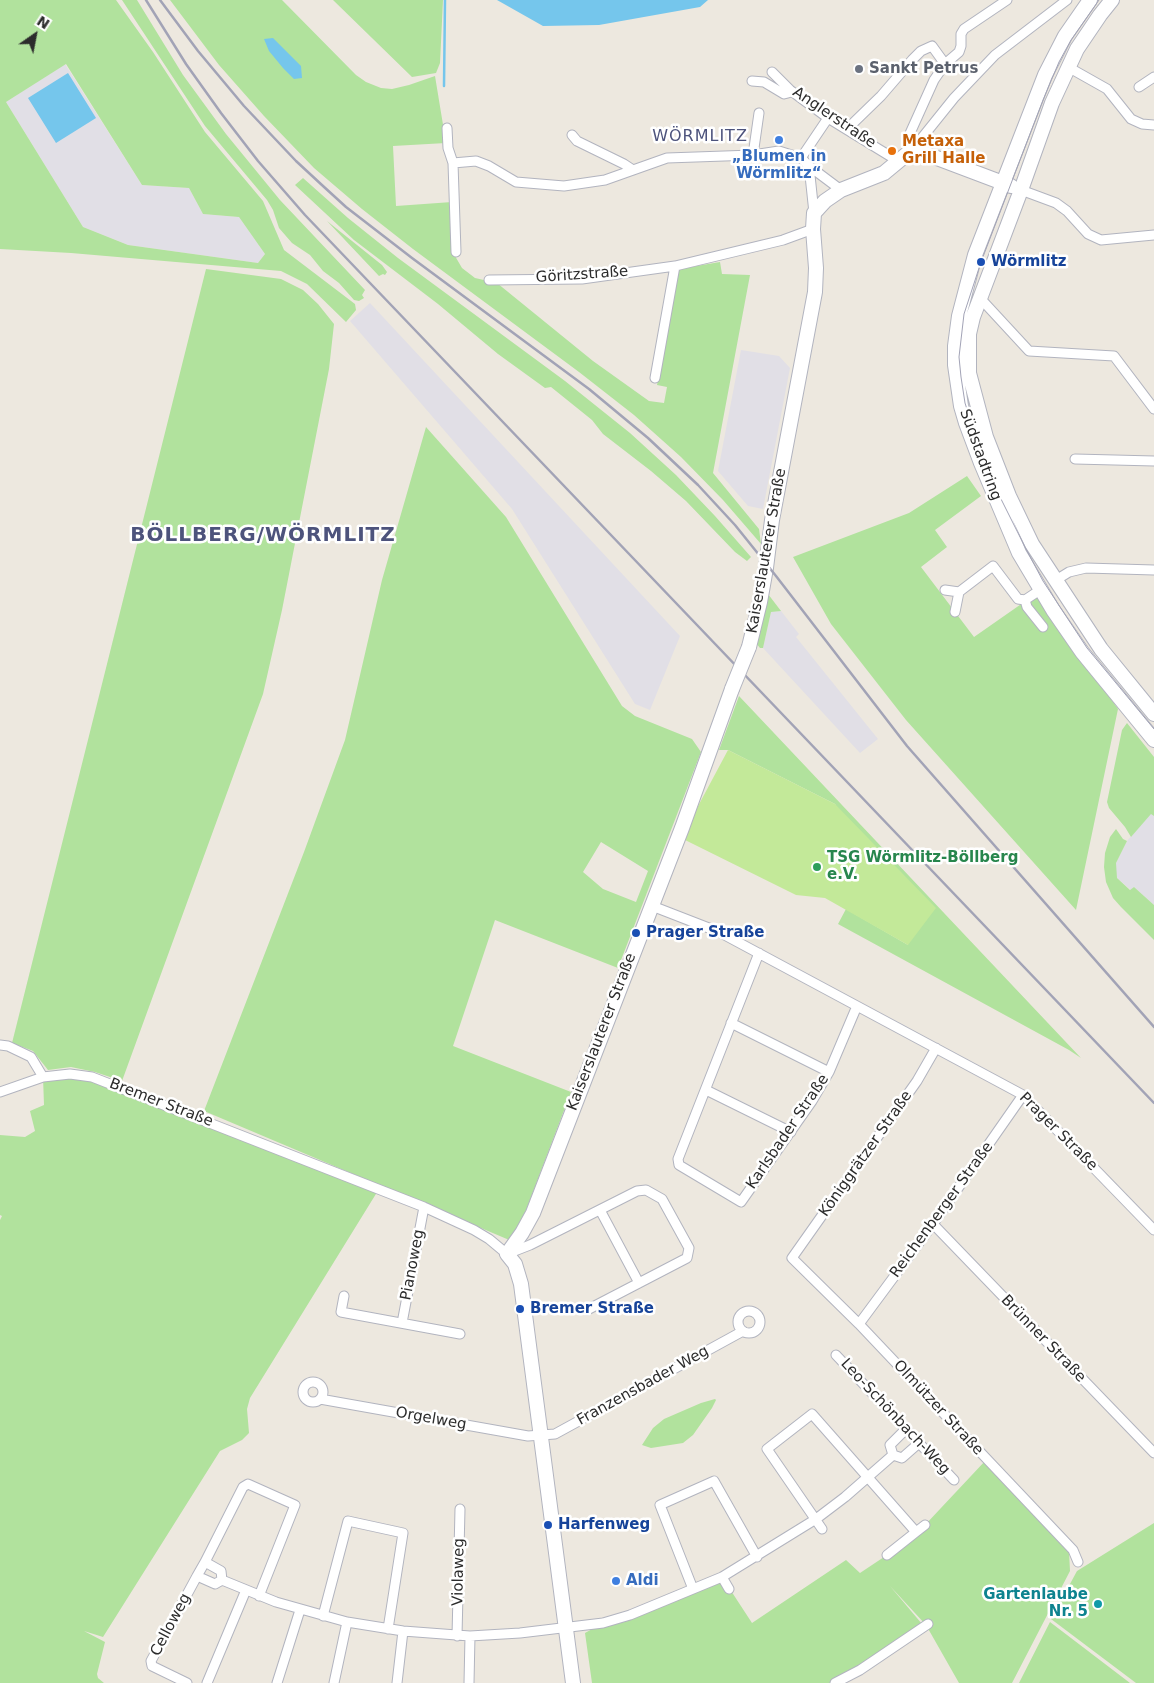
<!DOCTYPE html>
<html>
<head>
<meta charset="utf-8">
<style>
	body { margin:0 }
	#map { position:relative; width:1154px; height:1683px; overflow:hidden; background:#ede8df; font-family:"DejaVu Sans",sans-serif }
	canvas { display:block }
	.north { position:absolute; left:10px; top:10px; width:50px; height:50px; -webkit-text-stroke:4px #fff; paint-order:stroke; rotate:33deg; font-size:14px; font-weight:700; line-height:20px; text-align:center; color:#2c2c2c }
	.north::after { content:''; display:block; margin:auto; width:18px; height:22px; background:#2c2c2c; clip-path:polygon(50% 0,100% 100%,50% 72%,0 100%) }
</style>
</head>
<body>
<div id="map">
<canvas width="1154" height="1683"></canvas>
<div class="north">N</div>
</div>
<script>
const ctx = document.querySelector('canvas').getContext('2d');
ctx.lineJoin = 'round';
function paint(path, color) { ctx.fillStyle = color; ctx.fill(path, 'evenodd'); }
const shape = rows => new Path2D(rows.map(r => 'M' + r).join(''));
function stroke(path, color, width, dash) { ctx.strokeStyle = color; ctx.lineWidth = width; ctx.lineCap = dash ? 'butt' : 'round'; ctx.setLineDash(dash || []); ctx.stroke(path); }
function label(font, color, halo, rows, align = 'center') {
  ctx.font = font + ' "DejaVu Sans",sans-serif'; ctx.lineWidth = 5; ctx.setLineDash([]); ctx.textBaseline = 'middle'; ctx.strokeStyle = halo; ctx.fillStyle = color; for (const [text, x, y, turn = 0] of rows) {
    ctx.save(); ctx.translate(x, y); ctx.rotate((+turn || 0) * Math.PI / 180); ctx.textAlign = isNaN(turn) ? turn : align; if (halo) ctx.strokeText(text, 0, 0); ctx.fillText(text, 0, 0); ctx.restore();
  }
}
const industrial = shape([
	[65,64,142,185,189,188,203,214,239,217,265,254,258,263,128,245,83,227,6,102],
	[370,303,680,636,650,710,635,704,512,509,350,321],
	[741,350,779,356,790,368,763,509,748,506,718,471],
	[781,611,799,634,796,637,878,739,860,753,763,648,771,612],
	[1151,813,1154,816,1154,905,1134,887,1131,890,1117,878,1115,869,1116,863,1127,841]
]);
const green = shape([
	[0,0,116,0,153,52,205,132,263,201,284,250,355,304,356,310,346,322,307,284,281,271,71,253,0,249],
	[66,64,142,185,189,188,203,214,239,217,265,254,258,263,128,245,83,227,6,102],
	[122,0,137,0,183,75,226,134,280,200,365,290,362,295,364,298,359,301,354,300,339,283,323,271,310,255,292,243,279,228,273,210,267,200,205,126],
	[170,0,282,0,356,75,366,82,381,88,392,89,409,85,435,76,446,143,393,146,396,206,452,202,455,256,462,268,475,278,497,283,593,361,649,401,664,403,667,387,657,385,679,269,720,262,722,274,750,275,713,473,759,529,761,544,723,500,681,457,634,415,579,372,413,249,362,209,314,168,264,116,219,65],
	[333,0,443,0,440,63,436,73,412,77],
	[303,178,348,218,398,258,565,381,630,433,676,475,715,516,751,557,747,561,735,552,686,501,651,471,603,434,592,420,551,387,545,388,498,354,438,304,354,240,295,185],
	[327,221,382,265,387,272,385,275,383,274,379,276],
	[206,269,281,279,303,290,318,304,334,324,329,369,282,610,263,694,122,1081,95,1072,71,1067,48,1070,33,1051,12,1043],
	[426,427,506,517,622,706,635,716,692,739,701,752,618,968,495,920,453,1046,571,1092,514,1242,204,1111,304,852,345,740,382,580],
	[601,842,648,871,636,902,603,889,583,872],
	[967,476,981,496,935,530,947,547,921,567,974,637,1037,593,1118,709,1076,910,906,720,831,624,793,557,909,513],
	[768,594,781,611,771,612,763,648,760,648,756,643],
	[739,696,1081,1058,1069,1050,838,924,846,909,908,945,835,804,728,750,719,750],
	[1127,723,1154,757,1154,816,1151,814,1131,837,1125,827,1109,808,1107,802,1122,730],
	[1116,829,1123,839,1127,841,1116,863,1117,878,1130,890,1134,887,1154,905,1154,940,1121,907,1113,898,1106,882,1104,867,1105,853,1110,837],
	[43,1077,92,1077,379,1189,250,1398,247,1409,249,1433,242,1440,220,1451,103,1637,84,1631,105,1642,97,1674,98,1678,104,1683,0,1683,0,1220,2,1216,0,1215,0,1135,25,1137,35,1131,30,1111,44,1105],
	[715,1399,716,1400,712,1408,693,1435,683,1443,651,1448,642,1445,653,1428,664,1419,701,1403],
	[986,1460,1069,1551,1070,1571,1012,1683,959,1683,926,1625,890,1586,922,1624,835,1683,592,1683,585,1633,603,1623,722,1577,752,1623,846,1560,860,1573,887,1555,925,1525],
	[1154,1523,1154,1683,1136,1683,1051,1619,1077,1571],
	[1050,1622,1130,1683,1019,1683]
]);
const pitch = shape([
	[728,750,835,804,936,908,908,945,825,898,796,895,681,838]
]);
const water = shape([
	[497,0,708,0,700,7,599,25,543,26],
	[273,38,301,66,302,78,294,79,283,68,269,51,264,39],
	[68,73,96,118,56,143,28,98]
]);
const stream = shape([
	[444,86,445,0]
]);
const street = shape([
	[1007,0,964,29,961,34,961,46,959,52,945,64,934,80,907,140,913,149,954,98,995,55,1067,0],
	[1068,67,1107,89,1131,119,1142,124,1154,125],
	[772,72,790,90,828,118,898,161],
	[752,81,764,82,784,94,788,93,790,90],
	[1139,87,1154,77],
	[447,128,448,148,453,163,456,252],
	[847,129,881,96,912,60,921,51,932,46,945,64],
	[572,135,577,141,624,164,633,170],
	[753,155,759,113],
	[801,158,828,118],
	[453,163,476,161,489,166,516,182,564,186,605,180,667,158,753,155,779,151,801,158,809,166,841,190],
	[809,166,814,213],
	[1021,190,1056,203,1067,211,1088,234,1101,240,1154,235],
	[489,280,582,279,675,266,783,240,813,229],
	[980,298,1029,351,1114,356,1154,409],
	[655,378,675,266],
	[1075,459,1154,461],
	[1056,580,1069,572,1086,568,1154,570],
	[945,590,959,592,993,566,1018,599,1025,600,1040,590],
	[1025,600,1027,607,1043,627],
	[955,612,959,592],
	[652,906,719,932,1023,1095,1154,1230],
	[759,953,678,1159,679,1165,741,1202,812,1101,829,1072,857,1006],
	[731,1023,829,1072],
	[0,1045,8,1046,31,1057,43,1077],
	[936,1048,917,1081,792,1258,859,1324,1073,1550,1078,1562],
	[706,1090,791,1132],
	[0,1092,43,1077,70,1074,92,1077,424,1207,474,1230,489,1239,507,1254,530,1245,637,1191,646,1190,662,1199,689,1248,687,1258,587,1310],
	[600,1210,639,1283],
	[933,1224,1154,1453],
	[344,1296,341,1312,460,1334],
	'738 1322a11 11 0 1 1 22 0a11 11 0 1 1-22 0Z',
	[402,1323,424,1207],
	[859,1324,933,1224,1023,1095],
	[836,1355,954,1480],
	'303 1392a10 10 0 1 1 20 0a10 10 0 1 1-20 0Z',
	[320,1399,528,1436,555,1434,743,1331],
	[893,1455,890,1445,906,1429],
	[822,1529,767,1449,812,1414,916,1532,925,1525],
	[887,1555,916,1532],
	[205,1562,243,1487,248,1484,295,1505,259,1596],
	[722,1577,729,1589],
	[222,1580,215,1584,197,1576,205,1562,221,1571,222,1580,276,1602,347,1622,403,1631,470,1636,520,1633,603,1623,630,1615,722,1577,816,1519,845,1497,893,1455,902,1458,919,1443],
	[693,1589,660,1505,714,1481,757,1557],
	[323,1616,348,1521,403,1533,388,1629],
	[457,1636,460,1509],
	[187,1683,152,1666,151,1661,197,1576],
	[207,1683,246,1590],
	[277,1683,300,1610],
	[334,1683,347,1622],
	[397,1683,403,1631],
	[469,1683,470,1636],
	[835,1683,860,1670,928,1624]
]);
const secondary = shape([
	[1090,0,1065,36,1045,75,975,255,959,316,955,346,955,365,961,406,966,423,981,463,1019,553,1053,610,1082,652,1154,740],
	[1112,0,1100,15,1077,49,1052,103,1021,190,973,317,969,334,969,373,986,437,1009,496,1032,544,1101,649,1154,714],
	[749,647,760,602,766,568,772,520,815,292,816,268,813,229,814,213,825,201,841,190,884,173,913,149,1011,186],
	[573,1683,521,1284,515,1264,507,1254,522,1233,533,1213,682,828,732,689]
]);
const tram = shape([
	[1099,0,1071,40,1059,62,1043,100,981,262,964,314,959,357,961,377,965,403,976,438,994,485,1026,549,1043,581,1087,648,1154,729]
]);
const rail = shape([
	[146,0,186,64,221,113,258,161,305,215,1154,1103],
	[160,0,198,51,244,106,296,161,323,186,346,207,412,258,589,389,648,438,698,485,735,525,776,576,907,746,1154,1027]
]);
const secondaryBridge = shape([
	[732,689,749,647]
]);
const markers = [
	[859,69,5,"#6b7280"],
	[779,140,5,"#3f7fe0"],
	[892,151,5,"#e8710a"],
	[981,262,5,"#1a4fb4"],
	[817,867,5,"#2e9e5b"],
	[636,933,5,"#1a4fb4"],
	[520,1309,5,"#1a4fb4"],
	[548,1525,5,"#1a4fb4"],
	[616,1581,5,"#3f7fe0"],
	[1098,1604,5,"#0f9aa8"]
];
const worshipNames = [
	["Sankt Petrus",869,69]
];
const streetNames = [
	["Anglerstraße",834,118,34],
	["Göritzstraße",582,275,-4],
	["Südstadtring",980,455,70],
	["Kaiserslauterer Straße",767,551,-80],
	["Kaiserslauterer Straße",602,1032,-69],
	["Bremer Straße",161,1103,21],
	["Karlsbader Straße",788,1132,-56],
	["Prager Straße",1058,1132,45],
	["Königgrätzer Straße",866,1154,-55],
	["Reichenberger Straße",942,1210,-54],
	["Pianoweg",413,1265,-79],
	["Brünner Straße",1043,1339,46],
	["Franzensbader Weg",643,1386,-29],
	["Olmützer Straße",938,1408,47],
	["Leo-Schönbach-Weg",895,1417,47],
	["Orgelweg",431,1419,10],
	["Violaweg",459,1572,-89],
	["Celloweg",171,1625,-62]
];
const foodNames = [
	["Metaxa",902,142],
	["Grill Halle",902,159]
];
const shopNames = [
	["„Blumen in",779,157],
	["Wörmlitz“",779,174],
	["Aldi",626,1581,"left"]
];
const transitNames = [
	["Wörmlitz",991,262],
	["Prager Straße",646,933],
	["Bremer Straße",530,1309],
	["Harfenweg",558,1525]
];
const leisureNames = [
	["TSG Wörmlitz-Böllberg",827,858],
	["e.V.",827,875]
];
const cultureNames = [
	["Gartenlaube",1088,1595],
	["Nr. 5",1088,1612]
];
const neighbourhoodNames = [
	["WÖRMLITZ",700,137]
];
const districtNames = [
	["BÖLLBERG/WÖRMLITZ",263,536]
];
paint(industrial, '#e1dfe6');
paint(green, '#b1e29d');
paint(pitch, '#c3e999');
paint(water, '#75c6ec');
stroke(stream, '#75c6ec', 2.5);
stroke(street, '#b2b4bf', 11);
stroke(secondary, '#b2b4bf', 16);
stroke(street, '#fff', 9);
stroke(secondary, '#fff', 14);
stroke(tram, '#a2a3b6', 1);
stroke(rail, '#a2a3b6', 2.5);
stroke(secondaryBridge, '#b2b4bf', 16, []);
stroke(secondaryBridge, '#fff', 14);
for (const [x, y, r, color] of markers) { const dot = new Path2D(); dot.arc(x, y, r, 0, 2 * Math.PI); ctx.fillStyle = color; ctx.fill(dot); stroke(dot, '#fff', 2); }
label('bold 15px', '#5b616d', '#fff', worshipNames, 'left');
label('15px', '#2c2c2c', '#fff', streetNames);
label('bold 15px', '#c56008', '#fff', foodNames, 'left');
label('bold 15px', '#366cbe', '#fff', shopNames);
label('bold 15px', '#164399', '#fff', transitNames, 'left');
label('bold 15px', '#27864d', '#fff', leisureNames, 'left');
label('bold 15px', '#0d838f', '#fff', cultureNames, 'right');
ctx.letterSpacing = '1px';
label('16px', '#4d537c', '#fff', neighbourhoodNames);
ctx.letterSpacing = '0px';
ctx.letterSpacing = '1px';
label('bold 20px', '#4d537c', '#fff', districtNames);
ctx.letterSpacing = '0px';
</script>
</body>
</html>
